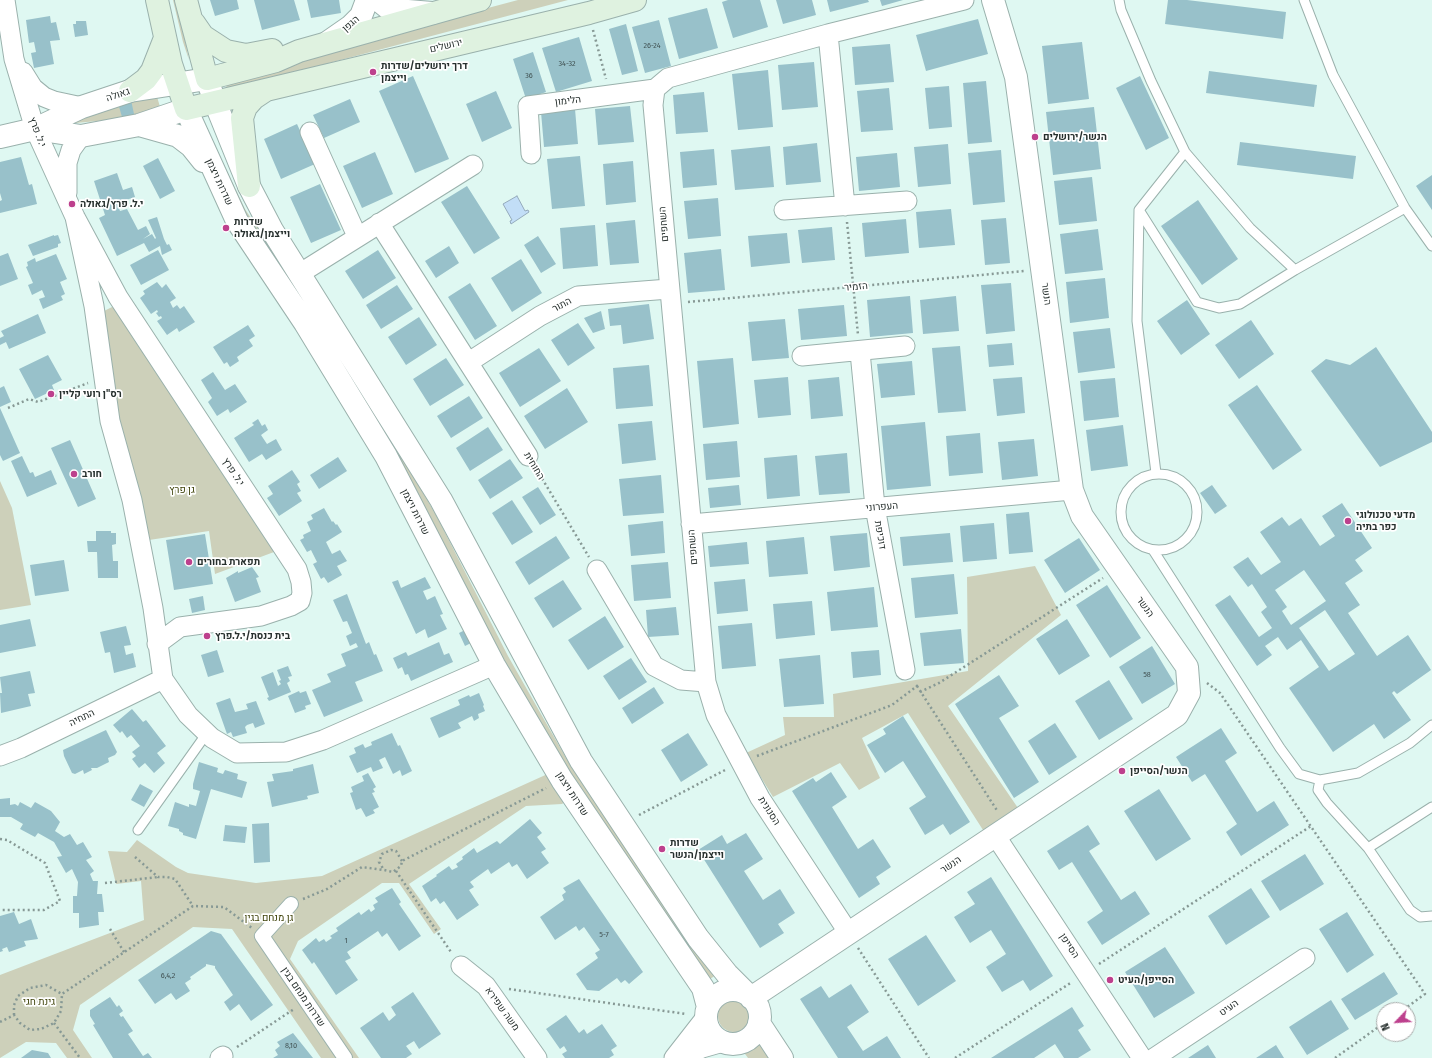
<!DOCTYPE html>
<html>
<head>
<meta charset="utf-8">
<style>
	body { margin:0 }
	#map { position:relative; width:1432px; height:1058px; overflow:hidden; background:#dff8f2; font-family:"Fira Sans Condensed",sans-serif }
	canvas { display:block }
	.north { position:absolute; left:1376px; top:1002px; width:40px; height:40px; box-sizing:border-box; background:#fff; border:1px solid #a9acab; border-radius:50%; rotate:245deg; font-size:11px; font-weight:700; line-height:16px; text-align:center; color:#27302e }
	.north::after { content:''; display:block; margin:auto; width:14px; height:18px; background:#bd408d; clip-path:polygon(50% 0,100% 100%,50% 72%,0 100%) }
</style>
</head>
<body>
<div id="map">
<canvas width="1432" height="1058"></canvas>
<div class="north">N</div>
</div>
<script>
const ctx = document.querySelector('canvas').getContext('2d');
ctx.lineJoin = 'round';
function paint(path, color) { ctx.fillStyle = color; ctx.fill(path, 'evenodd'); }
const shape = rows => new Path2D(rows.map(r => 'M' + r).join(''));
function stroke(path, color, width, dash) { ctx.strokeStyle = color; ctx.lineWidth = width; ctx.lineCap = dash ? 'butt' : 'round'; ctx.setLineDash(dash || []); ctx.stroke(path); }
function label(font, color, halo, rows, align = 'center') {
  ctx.font = font + ' "Fira Sans Condensed",Heebo,sans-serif'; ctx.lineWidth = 3.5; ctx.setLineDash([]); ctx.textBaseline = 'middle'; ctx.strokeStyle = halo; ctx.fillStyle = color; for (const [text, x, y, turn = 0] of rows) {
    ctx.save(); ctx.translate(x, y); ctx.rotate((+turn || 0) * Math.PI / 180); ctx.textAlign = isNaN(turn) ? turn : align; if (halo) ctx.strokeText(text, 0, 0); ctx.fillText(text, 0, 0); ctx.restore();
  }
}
const green = shape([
	[173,0,177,0,189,60,183,42],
	[518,0,568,0,238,87,226,87,229,83,409,29],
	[156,93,160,107,119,119,65,124],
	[208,131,245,209,363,389,436,515,508,656,570,765,704,963,716,975,704,983,563,774,235,207],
	[112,307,117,309,274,552,215,574,209,531,149,540,115,420,102,312],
	[0,481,12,508,31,605,0,610],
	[1035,566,1061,615,948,706,1018,808,983,830,908,713,862,738,880,778,859,790,840,763,773,797,746,753,785,735,783,717,834,717,833,694,968,671,967,577],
	[552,772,570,798,562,804,526,806,409,884,441,929,434,934,399,883,382,883,298,941,290,959,359,1058,321,1058,232,929,193,927,80,1005,73,1030,92,1058,67,1058,56,1043,26,1042,0,1058,0,975,144,920,141,881,116,884,108,851,127,852,137,840,176,867,188,873,256,883,322,876],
	'718 1016a16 16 0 1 1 32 0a16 16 0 1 1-32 0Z',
	[760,1036,775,1058,748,1058,740,1047,755,1040]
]);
const water = shape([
	[517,196,525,211,528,210,529,212,511,224,510,221,512,220,503,204,517,196]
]);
const building = shape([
	[210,0,237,0,239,9,215,16],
	[254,0,294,0,300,20,262,30],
	[307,0,339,0,341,13,311,18],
	[728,0,760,0,768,27,733,38,722,2],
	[776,0,812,0,816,15,783,24],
	[827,0,868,0,869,2,830,12],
	[880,0,903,0,882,6],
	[1168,0,1187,0,1286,12,1283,39,1165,24],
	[707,8,718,48,679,59,668,18],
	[50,16,51,23,56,22,60,40,50,41,54,64,34,68,31,53,36,52,34,42,29,43,26,20],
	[978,19,988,54,926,71,916,35],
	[659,20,671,66,645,73,632,27],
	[76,21,86,21,88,35,75,37,73,24,76,24],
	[626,24,638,71,622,75,609,29],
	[579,37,592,81,556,92,542,48],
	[1082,42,1089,99,1048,104,1042,46],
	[890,44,894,82,855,85,852,47],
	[533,52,546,92,526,99,513,59],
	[814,62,818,107,782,110,778,65],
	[768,70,773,127,738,130,732,74],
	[1209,71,1317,85,1314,107,1206,93],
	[413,76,449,159,415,173,379,91],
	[1140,76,1169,138,1146,150,1116,88],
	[986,81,992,142,968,144,963,83],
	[949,86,952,127,929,129,925,88],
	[889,88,893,130,861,132,857,91],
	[496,91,512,128,482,142,466,104],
	[704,92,708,132,676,134,673,95],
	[350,99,360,122,324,138,313,115],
	[131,100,134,114,122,117,118,103],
	[630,106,634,142,598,145,595,109],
	[1094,107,1101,169,1053,175,1046,112],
	[575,109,578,144,544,147,541,112],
	[297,124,315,164,281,179,264,139],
	[1240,142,1356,156,1353,179,1237,165],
	[817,143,821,182,786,185,783,147],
	[948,144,951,184,918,187,914,147],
	[770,146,774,187,735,190,731,150],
	[714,149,717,185,683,188,680,152],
	[1001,150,1005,202,973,205,968,153],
	[375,152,393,194,362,208,343,166],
	[897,153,900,187,859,191,856,157],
	[580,156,585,206,552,209,547,159],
	[21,157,29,185,32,184,37,204,0,213,0,201,2,200,0,193,0,162],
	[158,158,175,191,160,199,143,166],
	[633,161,636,202,606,205,603,164],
	[117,173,123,190,132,187,135,197,117,203,120,211,127,209,138,230,146,226,150,234,143,239,152,234,155,239,156,238,148,220,157,217,164,239,167,245,169,244,172,250,162,255,160,246,149,252,144,243,117,256,99,218,105,215,94,181],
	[1432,175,1432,210,1416,186],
	[1092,177,1097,221,1059,225,1054,181],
	[320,184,341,230,311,243,290,197],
	[467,186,500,238,474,254,441,202],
	[718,198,721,236,688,239,684,201],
	[1198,200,1238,259,1202,285,1161,226],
	[951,209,955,245,919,248,916,212],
	[1006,218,1010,263,985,265,981,220],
	[906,219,909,253,865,257,862,223],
	[635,220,639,263,610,265,606,223],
	[595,225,598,266,563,269,560,228],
	[832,227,835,260,802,263,798,230],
	[1098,229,1103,270,1065,274,1060,234],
	[787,233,790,263,751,267,748,236],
	[54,235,54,236,58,235,61,243,58,244,58,247,33,256,28,245],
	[538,236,556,264,541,273,524,245],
	[449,246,459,263,436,278,425,261],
	[721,249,725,290,688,293,684,253],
	[158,250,169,270,141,285,130,265],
	[378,250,396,278,363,299,345,271],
	[8,253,18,279,0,286,0,256],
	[56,254,67,279,60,282,65,294,61,296,63,300,43,309,39,299,45,297,42,290,32,295,28,285,33,283,26,267,28,266,27,262,35,258,36,262],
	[521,259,542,293,512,312,491,278],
	[1105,278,1109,318,1070,323,1066,282],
	[157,282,162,288,166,284,176,298,170,302,173,308,177,305,180,309,184,306,195,322,179,332,177,328,167,335,157,321,162,318,161,316,159,317,156,313,158,312,157,310,151,314,140,298,145,294,143,291],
	[470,283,497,326,475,340,448,297],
	[1011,283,1015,331,986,334,981,285],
	[397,285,413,309,381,329,366,305],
	[910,296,913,333,870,337,867,300],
	[956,296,959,331,923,334,920,300],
	[1187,300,1210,334,1181,355,1157,321],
	[649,304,654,339,623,344,621,325,610,326,608,309],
	[844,305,847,336,801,340,798,309],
	[601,311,605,329,593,333,584,318],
	[38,314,46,333,9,349,6,342,0,345,0,338,4,336,1,331],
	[419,317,437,345,406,365,388,337],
	[785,319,789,358,752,361,748,322],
	[1251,320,1274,354,1239,379,1215,345],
	[578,323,595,348,568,366,551,340],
	[248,325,255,336,249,340,253,346,237,357,239,361,230,367,227,362,224,364,213,347],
	[1110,328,1115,368,1078,373,1073,332],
	[1012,343,1014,365,989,367,987,345],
	[960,346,966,411,938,413,932,348],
	[1376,347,1432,432,1432,442,1380,467,1311,371,1326,359,1350,365],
	[539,348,561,381,520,407,499,373],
	[48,355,62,380,52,385,54,390,35,399,19,369],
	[446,358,464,385,430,406,413,379],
	[733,358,739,424,703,428,697,361],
	[912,361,915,395,881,398,877,364],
	[649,365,653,406,616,409,613,368],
	[213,372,225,390,235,384,247,402,230,413,228,409,217,416,208,402,212,398,201,380],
	[788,377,791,415,758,418,754,380],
	[839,377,843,416,811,419,808,380],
	[1022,377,1025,413,997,416,993,379],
	[1115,378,1119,417,1084,421,1080,381],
	[1257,385,1302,450,1273,470,1228,405],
	[4,386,11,402,0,407,0,388],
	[567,388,588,422,545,449,524,416],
	[469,396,483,418,451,438,437,416],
	[0,408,20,453,3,461,0,455],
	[258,419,262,426,265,424,268,430,261,435,267,444,276,439,282,450,266,460,262,454,249,462,234,438,254,425,252,423],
	[652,421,656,460,622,464,618,424],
	[925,422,931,486,887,490,881,426],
	[1123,425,1128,466,1091,471,1086,430],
	[488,427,503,450,470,471,456,448],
	[980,433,983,473,949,476,946,436],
	[1034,439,1038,476,1002,480,998,442],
	[70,440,96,499,78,507,51,448],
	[737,441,740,477,706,480,703,444],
	[847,453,850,493,819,495,815,456],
	[797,455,800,496,767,499,764,458],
	[22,456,30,473,33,472,35,477,51,470,57,484,27,497,11,461],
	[338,457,347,471,319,489,310,475],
	[510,459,523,478,490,499,478,480],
	[292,470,300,482,297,484,301,491,297,493,302,501,279,516,267,498,273,494,268,486],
	[661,475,664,513,623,516,619,479],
	[739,485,741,505,710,508,708,488],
	[1212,485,1227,506,1215,514,1200,493],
	[538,487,556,515,540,525,522,497],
	[512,500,533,532,512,545,492,513],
	[1342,503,1372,548,1355,560,1363,571,1345,583,1360,605,1348,613,1377,656,1408,635,1431,670,1397,694,1394,691,1392,693,1411,720,1384,739,1374,724,1333,752,1289,688,1319,667,1301,640,1287,650,1278,637,1265,646,1272,655,1257,666,1215,605,1230,595,1259,637,1272,628,1261,612,1267,607,1252,584,1248,587,1233,567,1248,557,1261,575,1281,562,1260,532,1282,517,1289,526,1301,518,1320,546,1335,536,1322,516],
	[1304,570,1326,601,1291,625,1282,611,1287,607,1275,590],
	[1325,610,1355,654,1329,671,1299,628],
	[324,508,332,522,333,521,336,525,337,524,342,532,326,542,332,554,340,550,347,561,337,566,342,575,328,583,324,577,321,579,313,564,317,562,311,550,307,552,300,540,304,538,303,535,311,531,307,522,313,519,311,515],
	[1029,512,1033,552,1009,554,1006,514],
	[663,521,665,553,631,556,628,525],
	[994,523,997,559,963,562,960,526],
	[96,531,111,531,111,533,116,533,116,544,112,545,113,561,118,561,118,578,98,578,97,552,88,552,87,541,96,541],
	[867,533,870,567,834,571,830,536],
	[950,533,953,562,903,566,900,537],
	[205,534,213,584,174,590,166,540],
	[556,536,570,558,529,585,515,562],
	[804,537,808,574,769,577,766,541],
	[1079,538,1100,570,1065,593,1044,560],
	[747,542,749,564,710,567,708,546],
	[64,560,69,591,35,596,30,565],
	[668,562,671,598,634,601,631,565],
	[252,567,259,577,256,578,261,592,235,602,226,578,238,571,238,573],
	[954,574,958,614,915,618,911,578],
	[425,577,431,588,423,591,427,600,435,596,443,614,440,615,447,629,428,638,425,629,416,634,392,582,398,580,401,588],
	[745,579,748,611,717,614,714,582],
	[563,580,582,609,553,628,534,598],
	[1107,585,1141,638,1110,658,1076,605],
	[874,587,878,627,831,631,827,592],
	[347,594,366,644,369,642,374,655,376,654,383,671,355,682,363,701,324,717,312,690,331,682,327,674,346,666,341,654,358,647,356,643,350,646,346,636,352,633,347,621,343,622,333,600],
	[203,596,205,610,192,613,189,599],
	[812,601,815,635,776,639,773,604],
	[676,607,679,635,648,637,646,610],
	[605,616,624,647,588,670,568,640],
	[30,619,36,646,0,653,0,625],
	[1067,619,1090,656,1059,675,1036,639],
	[752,623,756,666,722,669,718,626],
	[126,626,131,645,124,646,126,655,133,653,136,667,114,673,110,652,105,653,100,632],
	[467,629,473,642,465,646,459,633],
	[961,629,964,663,924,666,920,633],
	[439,642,444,655,449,653,453,662,411,681,408,674,405,675,402,667,398,669,393,658,406,652,408,656],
	[1152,646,1175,684,1142,704,1119,667],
	[217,650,224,672,208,677,201,655],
	[879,650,881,675,853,678,851,652],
	[820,655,824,704,784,707,779,659],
	[631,658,647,682,619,700,603,676],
	[288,666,292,676,288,677,290,681,287,683,291,692,269,701,267,698,269,697,261,677,273,672,278,686,281,684,279,681,281,680,277,670],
	[30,671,35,693,28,694,31,706,1,713,0,693,2,693,0,677],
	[999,675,1019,706,999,718,1039,782,1014,798,955,704],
	[1109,680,1133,719,1099,740,1075,701],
	[654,687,664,703,632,724,622,708],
	[299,691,300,693,306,691,311,704,305,706,306,709,295,713,288,696],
	[479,693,484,705,483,706,485,711,478,714,479,718,474,721,472,716,458,723,461,728,439,738,430,718,460,705,458,700,469,695,470,697],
	[230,698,235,712,248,709,246,704,256,701,265,724,255,728,253,723,247,725,245,727,247,733,233,737,231,732,227,734,216,703],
	[132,709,143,722,146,720,166,746,157,753,165,763,154,773,145,763,139,768,132,759,136,756,132,752,140,746,131,735,127,738,122,731,120,733,113,725],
	[903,716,970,822,950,835,943,824,925,835,909,808,926,797,903,761,885,773,867,745,886,734,883,729],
	[1055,723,1077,757,1049,775,1028,741],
	[1221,728,1237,753,1225,761,1257,812,1274,801,1289,825,1241,856,1226,832,1237,824,1205,774,1192,782,1176,757],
	[106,730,117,752,115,755,108,758,109,762,97,768,91,768,92,770,84,774,83,770,75,774,72,773,64,756,63,750],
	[392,733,398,746,400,745,412,771,402,776,400,770,393,774,385,757,379,760,383,768,373,772,371,767,357,773,349,756,356,753,354,748,363,744,365,748,372,745,371,742],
	[688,733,708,765,681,782,661,750],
	[199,762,218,768,217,772,223,774,225,770,238,774,237,779,247,782,242,798,211,789,196,839,183,835,183,833,179,831,179,829,168,826,175,802,189,807,189,804,196,806,200,791,193,789,193,784],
	[313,764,319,793,307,796,308,799,272,807,267,782,274,781,272,774,293,771,293,769],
	[831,772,847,797,832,807,858,849,873,839,891,867,876,877,880,884,859,898,792,791,813,778,816,782],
	[368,773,376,787,373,789,375,792,372,793,379,807,373,810,375,813,366,817,361,808,356,810,350,793,353,792,351,787,364,781,362,776],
	[140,784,153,791,144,807,131,800],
	[1159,789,1191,839,1156,861,1124,811],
	[10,798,10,805,15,804,18,806,20,802,31,808,35,802,51,811,60,822,55,831,64,837,70,834,77,845,83,842,92,857,86,860,94,871,90,874,93,881,98,881,97,894,102,894,104,912,98,912,99,925,79,928,79,913,73,913,73,896,77,896,78,882,72,869,66,873,57,857,62,856,54,842,38,833,35,837,20,829,23,824,11,817,0,817,0,799],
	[530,819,542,833,537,837,546,849,541,852,549,863,527,879,517,864,512,867,509,862,491,874,488,869,470,882,474,887,469,890,479,905,457,920,444,901,440,904,436,898,431,902,422,886,437,876,436,875,449,866,452,870,458,867,456,864,463,859,462,857,474,848,477,853,497,841,500,844],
	[269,823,270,862,254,863,252,824],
	[225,825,247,827,245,843,223,841],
	[1088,825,1100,844,1089,851,1121,900,1135,891,1150,914,1102,945,1087,922,1103,911,1072,862,1059,870,1047,851],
	[746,833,763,859,744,871,763,900,780,889,795,913,778,924,784,933,760,948,698,850,722,835,727,844],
	[1305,854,1324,884,1280,911,1261,881],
	[991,877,1053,976,1030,991,1023,980,1002,992,986,967,1006,954,991,930,970,943,954,917,975,904,967,892],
	[579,879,643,972,629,984,625,980,621,983,617,978,599,991,587,990,576,974,598,958,595,953,600,950,584,927,579,931,576,926,555,940,540,917,564,900,562,895,566,892,563,888],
	[392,888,401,902,399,904,421,936,399,951,387,933,382,937,378,931,347,952,351,958,345,961,358,980,336,995,314,962,312,964,302,950,316,938,319,942,324,939,326,942,332,938,330,936,338,931,336,928,359,912,361,915,369,909,371,912,375,909,373,905,378,902,375,898],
	[1251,888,1270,917,1226,945,1208,916],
	[14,912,19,924,31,919,38,939,24,941,26,946,9,952,7,947,2,949,3,951,0,952,0,916],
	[1347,912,1374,955,1347,973,1319,929],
	[211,931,221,934,273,1005,251,1021,239,1004,230,1011,224,1002,233,995,215,968,215,966,206,964,206,966,190,977,191,979,185,983,190,991,176,1000,171,993,155,1004,138,980],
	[926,935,956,981,918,1006,888,959],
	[1165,947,1195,993,1154,1018,1125,972],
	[1384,972,1398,994,1355,1020,1341,999],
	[851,984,869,1012,847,1027,863,1051,887,1036,901,1058,838,1058,800,999,821,986,829,998],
	[413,992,441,1034,419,1049,414,1041,406,1046,412,1054,406,1058,381,1058,360,1028,383,1012,389,1021,396,1015,391,1007],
	[110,997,117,1007,119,1005,123,1011,119,1014,121,1017,123,1016,133,1031,128,1034,143,1056,148,1053,152,1058,113,1058,93,1025,95,1024,90,1016,90,1010],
	[1331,1000,1349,1029,1307,1055,1289,1027],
	[1072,1007,1084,1026,1078,1030,1091,1050,1078,1058,1064,1058,1055,1044,1034,1058,991,1058],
	[566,1015,579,1033,584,1029,587,1034,602,1024,617,1046,611,1050,614,1055,609,1058,565,1058,562,1054,567,1051,564,1046,560,1049,546,1029],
	[293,1033,313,1058,273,1058,278,1055,275,1050,280,1046,277,1042],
	[1208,1045,1216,1058,1188,1058],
	[1276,1045,1284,1058,1256,1058],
	[32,1050,48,1053,51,1058,21,1058]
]);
const path = shape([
	[593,30,606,79],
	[847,222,858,335],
	[688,302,1024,271],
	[8,408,29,399,38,402,88,383],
	[537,470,589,557],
	[1207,683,1220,693,1425,994,1403,1010],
	[917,686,998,812],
	[920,692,939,683,1103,578],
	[757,756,892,705,917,686,914,683],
	[639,815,727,769],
	[0,839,7,840,45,863,60,901,44,910,0,910],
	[135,857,158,877,167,877,175,879,193,906],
	[402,861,396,851,391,850,382,854,379,862,384,870,393,872,401,866,402,861,546,788],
	[396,871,451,952],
	[105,883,158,877],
	[303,899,327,889,362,867,383,870],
	[110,929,124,952],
	[858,948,929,1058],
	[1099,964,1311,826],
	[509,989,686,1014],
	[14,1015,14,1005,18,996,30,988,46,985,62,994],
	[0,1022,14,1015,20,1023,30,1030,41,1029,54,1023,61,1011,62,994,193,906,224,907,252,928],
	[54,1023,80,1058],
	[237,1047,294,1009],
	[955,1058,1072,982],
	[1335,1058,1384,1023]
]);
const service = shape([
	[1119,0,1121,10,1151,81,1185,152,1139,210,1137,321,1156,473],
	[1304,0,1333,75,1405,208,1432,246],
	[1185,152,1250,228,1295,270],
	[1139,210,1197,302,1219,308,1240,304,1295,270,1405,208],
	'1121 512a38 38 0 1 1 76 0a38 38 0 1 1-76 0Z',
	[1153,550,1280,748,1299,774,1320,780,1358,773,1410,743,1432,725],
	[1320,780,1318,790,1327,803,1368,848,1410,910,1420,917,1432,916],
	[138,830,207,733],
	[1368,848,1432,807]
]);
const pedestrian = shape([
	[291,904,262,936,345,1058]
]);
const minor = shape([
	[5,0,14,59,35,129,75,217,118,297,297,569,301,582,302,593,300,601,291,606,261,616,180,627,157,644],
	[828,34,845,206],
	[23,72,33,88,44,97,54,101,82,107],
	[310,132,357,236],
	[531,154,528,106,655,89],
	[67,193,67,163,71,150,81,136],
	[784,210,907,201],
	[75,217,94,306,110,421,132,500,153,608,163,679,188,715,212,738,237,753,286,752,323,740,494,665],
	[379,223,528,456],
	[299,274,473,165],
	[860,352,875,507,905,670],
	[802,356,905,346],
	[469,362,540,316,578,296,669,289],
	[691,524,1072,490],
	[597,570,654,666,681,680,706,682],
	[0,756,21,748,163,679],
	[995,835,1142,1058],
	[848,932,760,798,716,715,706,682,653,105,655,89,668,78,828,34,964,0],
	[461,966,486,986,537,1058],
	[220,1058,223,1056],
	[674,1058,706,1017],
	[682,1058,702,1048,723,1042],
	[1154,1058,1305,958]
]);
const tertiary = shape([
	[378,0,388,8,396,10,432,13],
	[328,42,351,26,361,16,367,0],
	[139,125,178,136,191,146,203,161],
	[35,129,81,136,139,125,186,109,237,221,305,323,386,456,494,665,562,780,703,988,708,1007],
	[0,137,35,129,82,107,130,91,207,79,215,102,249,186,272,230,441,500,581,761,698,938,727,974,746,993],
	'706 1017a27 27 0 1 1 54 0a27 27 0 1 1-54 0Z',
	[751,998,1177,715,1189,693,1187,667,1082,516,1072,490,1016,77,993,0],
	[759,1023,782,1058]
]);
const secondary = shape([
	[157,0,171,64,186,109,589,13,635,0],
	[186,0,207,79,276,61,299,51,480,0],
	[194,23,203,36,226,51,246,55,272,50],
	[130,91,146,79,152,71,165,38],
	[249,186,242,118,246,107,254,98,266,90]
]);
const markers = [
	[373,72,4,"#bd408d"],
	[1035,137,4,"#bd408d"],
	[72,204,4,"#bd408d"],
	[226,228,4,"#bd408d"],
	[51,394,4,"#bd408d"],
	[74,474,4,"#bd408d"],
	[1348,521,4,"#bd408d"],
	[189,562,4,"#bd408d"],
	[207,636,4,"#bd408d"],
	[1122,771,4,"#bd408d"],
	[662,849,4,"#bd408d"],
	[1110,980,4,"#bd408d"]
];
const numberNames = [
	["26-24",652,46],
	["34-32",567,64],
	["36",529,76],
	["58",1147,675],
	["5-7",604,935],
	["1",346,941],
	["6,4,2",168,976],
	["8,10",291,1046]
];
const streetNames = [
	["הגפן",351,24,-41],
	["ירושלים",446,46,-13],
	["גאולה",118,95,-18],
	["הלימון",568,101,-7],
	["י.ל. פרץ",37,132,69],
	["שדרות ויצמן",219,182,65],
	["השחפים",664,224,-95],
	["הזמיר",856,287,-5],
	["הנשר",1046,294,82],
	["התור",562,305,-28],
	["החוחית",534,466,59],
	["י.ל. פרץ",233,472,57],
	["העפרוני",882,507,-5],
	["שדרות ויצמן",415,512,63],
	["דוכיפת",880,535,80],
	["השחפים",693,547,-95],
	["הנשר",1145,607,55],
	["התחיה",82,718,-26],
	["שדרות ויצמן",572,794,57],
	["הסנונית",769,811,57],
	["הנשר",951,865,-34],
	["הסייפן",1069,946,57],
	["שדרות מנחם בגין",303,997,56],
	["העיט",1229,1008,-34],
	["משה שפירא",502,1009,54]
];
const poiNames = [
	["דרך ירושלים/שדרות",381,66],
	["וייצמן",381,78],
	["הנשר/ירושלים",1043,137],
	["י.ל. פרץ/גאולה",80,204],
	["שדרות",234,222],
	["וייצמן/גאולה",234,234],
	["רס\"ן רועי קליין",59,394],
	["חורב",82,474],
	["מדעי טכנולוגי",1356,515],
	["כפר בתיה",1356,527],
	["תפארת בחורים",197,562],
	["בית כנסת/י.ל.פרץ",215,636],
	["הנשר/הסייפן",1130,771],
	["שדרות",670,843],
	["וייצמן/הנשר",670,855],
	["הסייפן/העיט",1118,980]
];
const parkNames = [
	["גן פרץ",182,490],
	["גן מנחם בגין",269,918],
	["גינת חגי",39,1002]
];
paint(green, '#cdd0ba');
paint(water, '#c2def7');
stroke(water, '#94aabb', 1);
paint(building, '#98c1ca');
stroke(service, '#9ab1ac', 11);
stroke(pedestrian, '#9ab1ac', 16);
stroke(minor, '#9ab1ac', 21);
stroke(tertiary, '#9ab1ac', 24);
stroke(secondary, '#9ab1ac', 24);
stroke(path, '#879995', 2.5, [2, 3]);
stroke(service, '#fff', 9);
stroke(pedestrian, '#fff', 14);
stroke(minor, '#fff', 19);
stroke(tertiary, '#fff', 22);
stroke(secondary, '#dff2e0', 22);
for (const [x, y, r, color] of markers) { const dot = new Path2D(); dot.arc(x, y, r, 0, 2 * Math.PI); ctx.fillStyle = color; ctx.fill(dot); stroke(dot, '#fff', 1.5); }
label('8px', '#435455', null, numberNames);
label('10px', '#27302e', '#fff', streetNames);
label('bold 10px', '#27302e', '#fff', poiNames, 'left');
label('10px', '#40440b', '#fff', parkNames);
</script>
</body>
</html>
